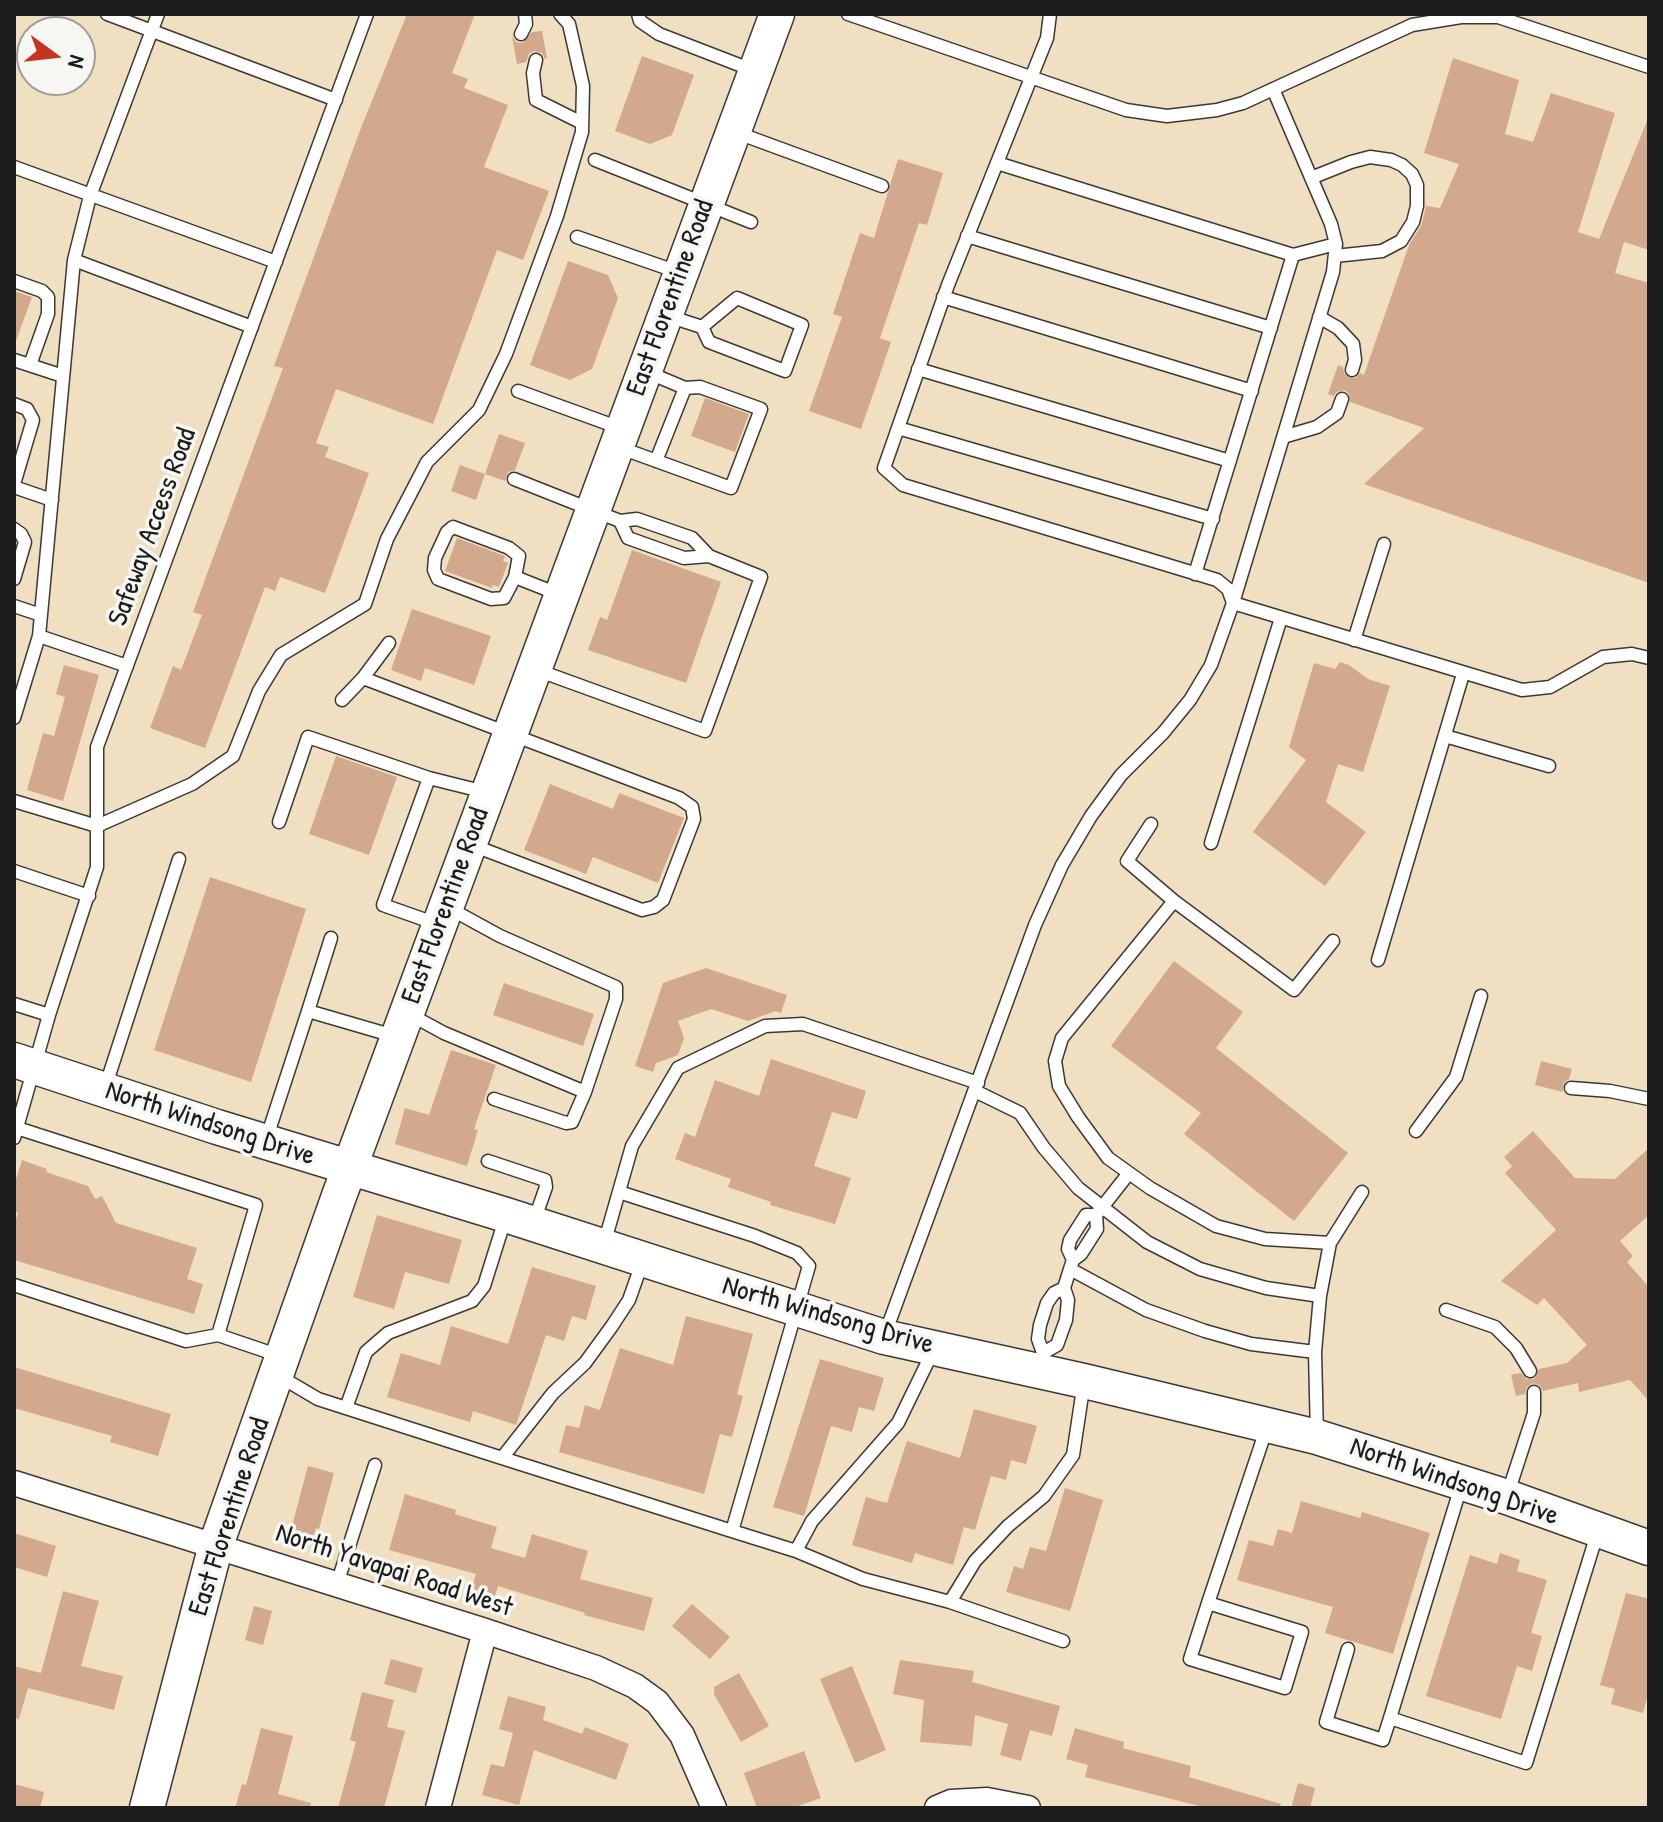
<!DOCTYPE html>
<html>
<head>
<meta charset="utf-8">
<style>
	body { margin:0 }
	#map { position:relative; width:1663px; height:1822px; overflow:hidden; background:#f1dfc2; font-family:"Patrick Hand",sans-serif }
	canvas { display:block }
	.frame { position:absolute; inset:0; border:16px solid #1c1c1c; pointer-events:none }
	.north { position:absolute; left:16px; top:16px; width:80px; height:80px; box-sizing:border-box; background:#f6f6f2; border:2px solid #9f9f9c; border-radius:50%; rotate:105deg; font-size:22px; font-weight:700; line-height:32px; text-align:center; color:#1c1c1c }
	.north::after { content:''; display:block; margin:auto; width:28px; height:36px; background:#c8321e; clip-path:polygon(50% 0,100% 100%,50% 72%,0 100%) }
</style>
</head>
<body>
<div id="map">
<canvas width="1663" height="1822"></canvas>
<div class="frame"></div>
<div class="north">N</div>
</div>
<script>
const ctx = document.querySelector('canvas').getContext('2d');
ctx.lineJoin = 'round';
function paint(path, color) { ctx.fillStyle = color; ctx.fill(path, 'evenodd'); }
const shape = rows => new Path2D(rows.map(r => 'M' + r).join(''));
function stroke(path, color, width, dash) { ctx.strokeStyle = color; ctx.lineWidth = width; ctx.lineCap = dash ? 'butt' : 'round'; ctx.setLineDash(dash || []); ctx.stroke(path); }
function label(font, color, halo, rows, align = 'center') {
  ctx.font = font + ' "Patrick Hand",sans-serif'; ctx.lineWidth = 7; ctx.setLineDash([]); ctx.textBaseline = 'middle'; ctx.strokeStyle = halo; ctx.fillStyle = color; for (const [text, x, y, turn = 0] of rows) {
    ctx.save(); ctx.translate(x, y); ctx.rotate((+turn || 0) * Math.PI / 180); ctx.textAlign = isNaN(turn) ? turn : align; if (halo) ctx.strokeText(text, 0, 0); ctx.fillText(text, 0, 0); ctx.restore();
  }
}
const building = shape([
	[407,14,475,14,452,73,468,79,464,88,508,105,484,167,549,191,523,260,497,250,433,424,336,389,316,443,329,447,325,457,369,473,325,593,280,577,275,591,265,587,205,748,150,728,173,666,181,670,202,615,193,612,283,368,274,366,359,133],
	[542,31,547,58,545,59,542,53,534,51,529,54,526,62,517,64,512,36,516,42,522,43,532,32],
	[642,56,694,75,672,135,650,144,615,131],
	[1453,58,1519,80,1505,134,1533,142,1551,93,1615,113,1578,232,1599,239,1649,116,1649,250,1624,242,1615,273,1649,283,1649,583,1364,484,1424,428,1350,402,1349,394,1344,390,1337,392,1333,396,1328,394,1338,365,1343,367,1344,373,1349,378,1355,378,1360,373,1364,375,1409,245,1421,226,1426,206,1440,208,1459,164,1424,153],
	[898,159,943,173,927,225,919,223,880,338,891,342,861,429,809,411,842,317,833,314,860,233,874,238],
	[568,261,608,275,618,298,592,369,570,380,530,365],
	[14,291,32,297,16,341,14,340],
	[705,398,749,414,735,452,691,436],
	[499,434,525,443,515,470,508,472,505,481,485,474],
	[460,465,485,474,476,500,451,491],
	[457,538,505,556,503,561,508,563,499,587,493,585,492,588,445,571],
	[632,550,721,582,686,683,588,650,600,617,607,620],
	[412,609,491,636,474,685,425,668,421,681,391,670],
	[1340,662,1349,665,1368,679,1390,686,1363,772,1338,764,1326,802,1366,832,1325,886,1253,832,1306,760,1289,747,1314,663,1335,669],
	[64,665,99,675,63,801,27,790,43,733,54,736,65,697,56,694],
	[336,756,397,777,369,855,309,834],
	[550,784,613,809,619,793,684,818,658,883,593,857,586,874,524,850],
	[210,877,306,909,251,1082,154,1050],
	[1174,961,1243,1012,1216,1048,1348,1153,1294,1221,1184,1134,1201,1113,1111,1046],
	[706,968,787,995,781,1013,776,1011,748,1021,711,1009,678,1021,684,1038,678,1055,656,1063,653,1072,635,1066,663,983],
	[504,983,594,1014,583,1046,493,1015],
	[451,1050,496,1065,474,1129,478,1130,467,1166,395,1144,405,1108,429,1115],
	[771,1059,866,1091,857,1119,832,1112,814,1166,851,1178,835,1224,770,1205,771,1202,728,1187,731,1179,675,1159,685,1133,695,1137,715,1080,759,1096],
	[1541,1061,1572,1069,1569,1079,1563,1084,1563,1092,1535,1085],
	[1533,1131,1575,1178,1615,1179,1649,1148,1649,1215,1620,1241,1633,1256,1627,1262,1649,1287,1649,1401,1630,1380,1579,1392,1578,1383,1543,1391,1539,1385,1533,1383,1527,1387,1525,1394,1516,1396,1511,1375,1521,1373,1526,1379,1534,1379,1539,1369,1567,1363,1587,1345,1544,1298,1537,1305,1501,1281,1556,1230,1505,1173,1512,1166,1504,1157],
	[22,1160,47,1169,46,1172,88,1186,95,1199,102,1196,116,1223,197,1248,187,1279,203,1284,194,1314,14,1260,14,1226,18,1213,14,1212,14,1186],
	[377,1215,462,1240,449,1284,405,1272,394,1309,353,1297],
	[532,1267,596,1286,586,1320,572,1316,564,1341,546,1335,516,1425,473,1411,470,1422,387,1397,401,1353,440,1365,451,1326,508,1344],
	[686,1316,753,1334,737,1394,743,1396,732,1437,720,1434,704,1494,559,1452,566,1425,579,1428,585,1405,600,1410,620,1348,673,1365],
	[820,1359,884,1378,874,1411,859,1407,852,1432,831,1426,804,1516,773,1507],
	[14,1367,171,1414,158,1456,110,1442,112,1436,14,1408],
	[974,1409,1037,1426,1026,1464,1011,1460,1006,1480,991,1476,975,1530,964,1527,953,1565,915,1553,912,1563,852,1545,866,1497,887,1503,907,1441,960,1458],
	[308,1466,334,1473,319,1529,316,1528,312,1543,289,1537],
	[1065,1488,1103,1500,1070,1611,1006,1592,1014,1566,1023,1569,1030,1547,1046,1551],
	[405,1494,456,1510,455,1514,497,1527,491,1548,525,1558,532,1534,588,1551,580,1579,653,1598,644,1631,584,1615,585,1613,498,1586,494,1598,471,1591,476,1574,389,1550],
	[1301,1501,1360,1518,1362,1512,1430,1533,1393,1654,1325,1633,1333,1607,1237,1580,1249,1540,1273,1546,1278,1529,1292,1533],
	[14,1533,56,1546,47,1577,14,1567],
	[1500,1553,1520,1560,1517,1571,1547,1580,1531,1633,1542,1636,1532,1671,1517,1666,1501,1719,1426,1696,1470,1555,1497,1564],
	[63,1591,99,1601,81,1666,123,1676,114,1710,28,1688,19,1719,14,1718,14,1666,41,1673],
	[1626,1593,1649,1599,1649,1691,1643,1713,1611,1704,1615,1689,1600,1685],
	[692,1604,730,1637,710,1659,672,1626],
	[254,1606,272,1611,263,1645,245,1640],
	[391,1659,423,1668,416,1693,384,1684],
	[900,1660,974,1671,972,1682,1060,1706,1052,1736,1030,1730,1021,1761,1000,1755,1008,1724,975,1715,972,1746,920,1742,924,1700,893,1694],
	[852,1666,886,1750,855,1763,820,1679],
	[739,1673,769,1726,741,1742,714,1694,714,1687],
	[362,1692,394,1700,387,1727,405,1731,384,1808,338,1808,356,1742,350,1740],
	[508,1696,546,1707,543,1720,582,1734,585,1727,629,1744,616,1780,534,1750,519,1805,482,1795,491,1764,504,1767,513,1733,499,1729],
	[261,1728,293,1736,278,1794,311,1803,310,1808,235,1808,242,1784,246,1785],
	[1075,1728,1124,1742,1123,1748,1191,1766,1189,1777,1281,1804,1280,1808,1207,1808,1085,1777,1088,1765,1066,1759],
	[804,1751,821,1798,792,1808,757,1808,744,1773],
	[1298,1783,1315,1788,1310,1808,1291,1808],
	[14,1784,44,1792,40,1808,14,1808]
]);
const lane = shape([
	[107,14,336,100],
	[638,14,640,21,659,34,755,71],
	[848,14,1126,110,1167,116,1217,110,1243,103,1412,25,1461,17,1498,17,1649,67],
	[1050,14,1047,38,948,285,884,468,903,485,1217,580,1228,589,1233,603,1522,690,1550,687,1603,657,1632,654,1649,658],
	[521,34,526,24,525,14],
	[536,60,533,73,536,100,582,123],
	[735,132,882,186],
	[595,160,751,222],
	[997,163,1293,255],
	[14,167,276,262],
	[1311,178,1351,162,1370,157,1391,160,1402,165,1412,174,1417,185,1417,206,1413,222,1401,241,1382,251,1335,256],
	[967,236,1271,328],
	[577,237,678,272],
	[74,260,252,327],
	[14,281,42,291,48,297,48,314,30,365],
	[943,297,1252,391],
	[668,316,702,327,709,342,785,371,802,325,737,298,702,327],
	[1319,317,1338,328,1353,344,1355,360,1352,370],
	[14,360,63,376],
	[918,369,1230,461],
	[518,391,620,428],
	[14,404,27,409,33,420,14,484],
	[898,428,1213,519],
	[1283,437,1317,427,1337,413,1342,399],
	[618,447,731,488,761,409,700,387,685,388,647,372],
	[656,461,685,388],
	[514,479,620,521,637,519,692,538,709,556,761,577,705,731,537,670],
	[14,487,52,500],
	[620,521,628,538,684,558,709,556],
	[453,527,509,548,519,556,515,577,504,598,491,599,438,579,434,570,435,558,447,532,453,527],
	[14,529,21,534,25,542,14,579],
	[1195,574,1293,255,1336,244],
	[515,577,558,594],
	[14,606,41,615],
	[1354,640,1384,544],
	[127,666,39,636,74,260,90,196,158,14],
	[363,678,679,798,692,807,694,819,663,900,654,907,642,910,472,845],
	[342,700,363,678,389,643],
	[14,718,39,636],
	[1445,736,1549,766],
	[14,801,97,826,192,784,233,756,259,691,281,655,365,604,387,539,427,462,479,410,506,354,557,216,582,132,583,86,569,24,560,14],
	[279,822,308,737,429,778],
	[1151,824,1127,861,1174,901],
	[1211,843,1281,618],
	[14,871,89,896],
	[447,907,500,936,616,987,616,999,585,1092],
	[437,924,383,905,429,778,485,792],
	[1378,960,1463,674],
	[14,1004,49,1015],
	[308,1011,331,938],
	[409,1014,444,1033,585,1092,572,1122,566,1123,494,1099],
	[105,1088,179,859],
	[1571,1088,1610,1091,1649,1099],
	[975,1091,1020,1113,1044,1148,1078,1188,1147,1242,1200,1269,1266,1288,1320,1296,1315,1352,1317,1436],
	[17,1128,256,1205,218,1335],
	[1416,1131,1456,1077,1481,996],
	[14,1138,49,1015,97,867,97,747,367,14],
	[266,1140,308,1011,394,1036],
	[488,1161,545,1180,546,1187,534,1221],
	[1330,1243,1265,1239,1216,1226,1150,1188,1108,1158,1078,1117,1059,1086,1055,1061,1062,1038,1174,901,1294,990,1333,941],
	[604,1244,632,1146,678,1068,765,1026,803,1024,978,1083],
	[1073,1260,1068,1249,1070,1240,1086,1215,1096,1215],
	[1070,1269,1073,1260,1081,1254,1097,1229,1096,1215,1129,1173],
	[14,1285,186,1341,218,1335,280,1356],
	[1320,1296,1330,1243,1362,1192],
	[1446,1310,1495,1327,1516,1348,1530,1371],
	[885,1334,1035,925,1062,865,1091,816,1121,775,1163,733,1190,700,1211,665,1233,603,1333,272,1336,244,1331,224,1273,89],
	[1043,1353,1057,1345,1066,1320,1068,1300,1064,1288,1070,1269,1146,1310,1205,1331,1251,1344,1315,1352],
	[1041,1358,1043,1353,1038,1339,1040,1325,1047,1303,1054,1293,1064,1288],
	[279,1376,318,1399,346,1408,366,1352,388,1333,472,1301,484,1286,506,1216],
	[346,1408,502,1458,553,1393,585,1363,612,1326,629,1300,642,1263],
	[502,1458,732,1531,809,1266,797,1253,755,1236,619,1192],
	[1462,1483,1390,1718,1526,1763,1598,1531],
	[1508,1493,1534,1413,1534,1392],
	[732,1531,796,1551,812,1521,898,1423,933,1351],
	[796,1551,863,1579,950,1602,975,1561,1008,1526,1044,1496,1073,1455,1084,1382],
	[337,1584,375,1465],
	[950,1602,1063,1641],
	[1208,1603,1190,1659,1285,1688,1302,1632,1208,1603,1267,1427],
	[1348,1649,1326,1722,1383,1740,1390,1718]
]);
const street = shape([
	[14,1483,485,1631,596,1668,635,1686,657,1702,682,1735,714,1808],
	[438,1808,485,1631],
	[937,1808,951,1802,987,1800,1028,1808]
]);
const secondary = shape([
	[14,1060,217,1127,506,1215,884,1337,1084,1381,1317,1437,1507,1497,1649,1548],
	[147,1808,216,1545,339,1196,777,14]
]);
const streetNames = [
	["East Florentine Road",671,298,-70],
	["Safeway Access Road",153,527,-70],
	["East Florentine Road",446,906,-70],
	["North Windsong Drive",210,1124,18],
	["North Windsong Drive",828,1316,16],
	["North Windsong Drive",1454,1482,19],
	["East Florentine Road",230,1517,-72],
	["North Yavapai Road West",394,1571,18]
];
paint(building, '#d2a98c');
stroke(lane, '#3c3935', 15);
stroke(street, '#3c3935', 27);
stroke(secondary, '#3c3935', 37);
stroke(lane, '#fff', 12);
stroke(street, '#fff', 24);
stroke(secondary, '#fff', 34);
label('28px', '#1c1c1c', '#f6f6f2', streetNames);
</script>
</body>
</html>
